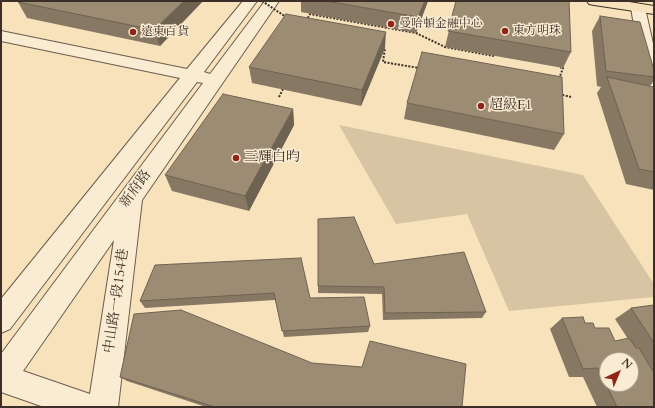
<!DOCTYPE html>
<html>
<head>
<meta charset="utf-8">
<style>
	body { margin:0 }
	#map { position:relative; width:655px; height:408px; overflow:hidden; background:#f7e2bc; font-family:Cardo,serif }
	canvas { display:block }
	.frame { position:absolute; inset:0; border:2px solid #3c2f27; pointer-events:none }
	.north { position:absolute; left:599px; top:352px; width:40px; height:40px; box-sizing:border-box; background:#faecd3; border:1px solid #aea08e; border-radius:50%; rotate:44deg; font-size:11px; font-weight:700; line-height:16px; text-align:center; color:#3c2f27 }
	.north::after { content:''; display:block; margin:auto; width:14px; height:18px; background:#8f2418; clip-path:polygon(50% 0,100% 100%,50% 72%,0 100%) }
</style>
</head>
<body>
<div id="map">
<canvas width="655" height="408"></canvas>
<div class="frame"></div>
<div class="north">N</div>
</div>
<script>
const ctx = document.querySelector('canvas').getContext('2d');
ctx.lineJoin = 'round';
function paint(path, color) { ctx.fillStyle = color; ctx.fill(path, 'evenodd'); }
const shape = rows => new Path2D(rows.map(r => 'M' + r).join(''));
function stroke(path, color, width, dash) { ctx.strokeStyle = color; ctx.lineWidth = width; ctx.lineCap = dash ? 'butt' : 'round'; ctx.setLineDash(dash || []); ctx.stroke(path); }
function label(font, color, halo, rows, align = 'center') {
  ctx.font = font + ' Cardo,"Noto Serif TC",serif'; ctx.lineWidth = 3; ctx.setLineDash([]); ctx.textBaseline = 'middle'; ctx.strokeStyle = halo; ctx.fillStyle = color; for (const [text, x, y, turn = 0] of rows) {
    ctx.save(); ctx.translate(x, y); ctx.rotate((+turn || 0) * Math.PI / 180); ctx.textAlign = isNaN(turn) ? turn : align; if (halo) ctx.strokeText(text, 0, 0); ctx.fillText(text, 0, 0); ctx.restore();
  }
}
const green = shape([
	[339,125,583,175,654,284,654,297,509,311,467,214,396,224]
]);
const path = shape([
	[306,21,310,14,416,33,445,47,494,56],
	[383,47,385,48,383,62,419,68],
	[559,79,563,68,560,68],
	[559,94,571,97],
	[279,97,283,89]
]);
const minor = shape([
	[243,1,257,1,204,72,210,74,265,1,279,1,142,200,118,407,44,407,1,392,1,354,203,83,197,82,10,329,1,333,1,299,180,78,1,41,1,31,187,69,243,1],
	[114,240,90,394,23,371,114,240],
	[638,4,643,5,645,8,654,48,654,94,648,92,645,88,631,8,633,5,638,4]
]);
const major = shape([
	[587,1,623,1,654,6,654,14,594,5,589,4,587,1]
]);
const pathBridge = shape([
	[262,1,286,17]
]);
const wall = shape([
	[19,1,203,1,160,46,27,18,18,2],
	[301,1,428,1,416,33,301,12],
	[456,1,571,52,563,68,445,47],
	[600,16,654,70,654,81,650,86,654,88,654,190,626,184,597,93,601,87,597,86,592,31],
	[385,48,361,106,252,83,249,67],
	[407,103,564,134,554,150,404,119],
	[293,109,294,125,249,211,172,191,165,175],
	[374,264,486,312,482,318,383,320,382,294,318,293,318,286],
	[155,265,310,298,370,326,368,332,284,337,275,300,145,308,140,301],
	[654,305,654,407,597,407,583,377,569,377,550,329,562,318,585,323,595,328,615,341,628,339,615,319,631,308],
	[312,363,462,407,206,407,127,381,120,377]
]);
const shadedWall = shape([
	[184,1,203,1,160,46,154,30],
	[425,1,428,1,416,33,418,17],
	[386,32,385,48,361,106,362,90],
	[293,109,294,125,249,211,245,196]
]);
const building = shape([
	[19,1,184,1,154,30,18,2,19,1],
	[326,1,425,1,418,17,326,1],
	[456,1,569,1,571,52,448,31,456,1],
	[286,14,386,32,362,90,249,67,286,14],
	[600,16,640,22,654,70,654,77,606,71,600,16],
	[422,52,562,77,564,134,407,103,422,52],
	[607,77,654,87,654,172,639,169,607,77],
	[223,94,293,109,245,196,165,175,223,94],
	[354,217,374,264,464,252,486,312,385,313,384,287,318,286,318,219,354,217],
	[301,258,310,298,364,297,370,326,282,331,274,293,140,301,155,265,301,258],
	[654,305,654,343,631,308,654,305],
	[181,310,312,363,362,367,370,341,466,364,462,407,215,407,120,377,134,314,181,310],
	[583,317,585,323,593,323,595,328,609,328,615,341,629,338,636,348,639,348,654,373,654,407,617,407,598,368,583,369,562,318,583,317],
	[607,360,631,360,631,384,607,384,607,360]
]);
const markers = [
	[391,24,4,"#8f2418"],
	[505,31,4,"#8f2418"],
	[133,32,4,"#8f2418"],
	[481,106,4,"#8f2418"],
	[236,158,4,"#8f2418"]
];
const farPoinames = [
	["曼哈頓金融中心",399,24],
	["東方明珠",513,31],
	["遠東百貨",141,32]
];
const poiNames = [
	["超級F1",489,106],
	["三輝白昀",244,158]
];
const streetNames = [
	["新府路",136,189,-54],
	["中山路一段154巷",117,301,-82]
];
paint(green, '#d7c4a3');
stroke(minor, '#6b5c4c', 2);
stroke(major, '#3c2f27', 2);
stroke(path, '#3c2f27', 2, [2, 1.5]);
paint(minor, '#faecd3');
paint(major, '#f7e2bc');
stroke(pathBridge, '#3c2f27', 2, [2, 1.5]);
paint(wall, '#877864');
paint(shadedWall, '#6e6251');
paint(building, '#9d8c74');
stroke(building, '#6e6251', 1);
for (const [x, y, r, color] of markers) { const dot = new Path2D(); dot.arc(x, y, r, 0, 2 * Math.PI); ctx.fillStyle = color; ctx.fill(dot); stroke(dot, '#faecd3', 1.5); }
label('12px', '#3c2f27', '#faecd3', farPoinames, 'left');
label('14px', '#3c2f27', '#faecd3', poiNames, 'left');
label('14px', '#3c2f27', '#faecd3', streetNames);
</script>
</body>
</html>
